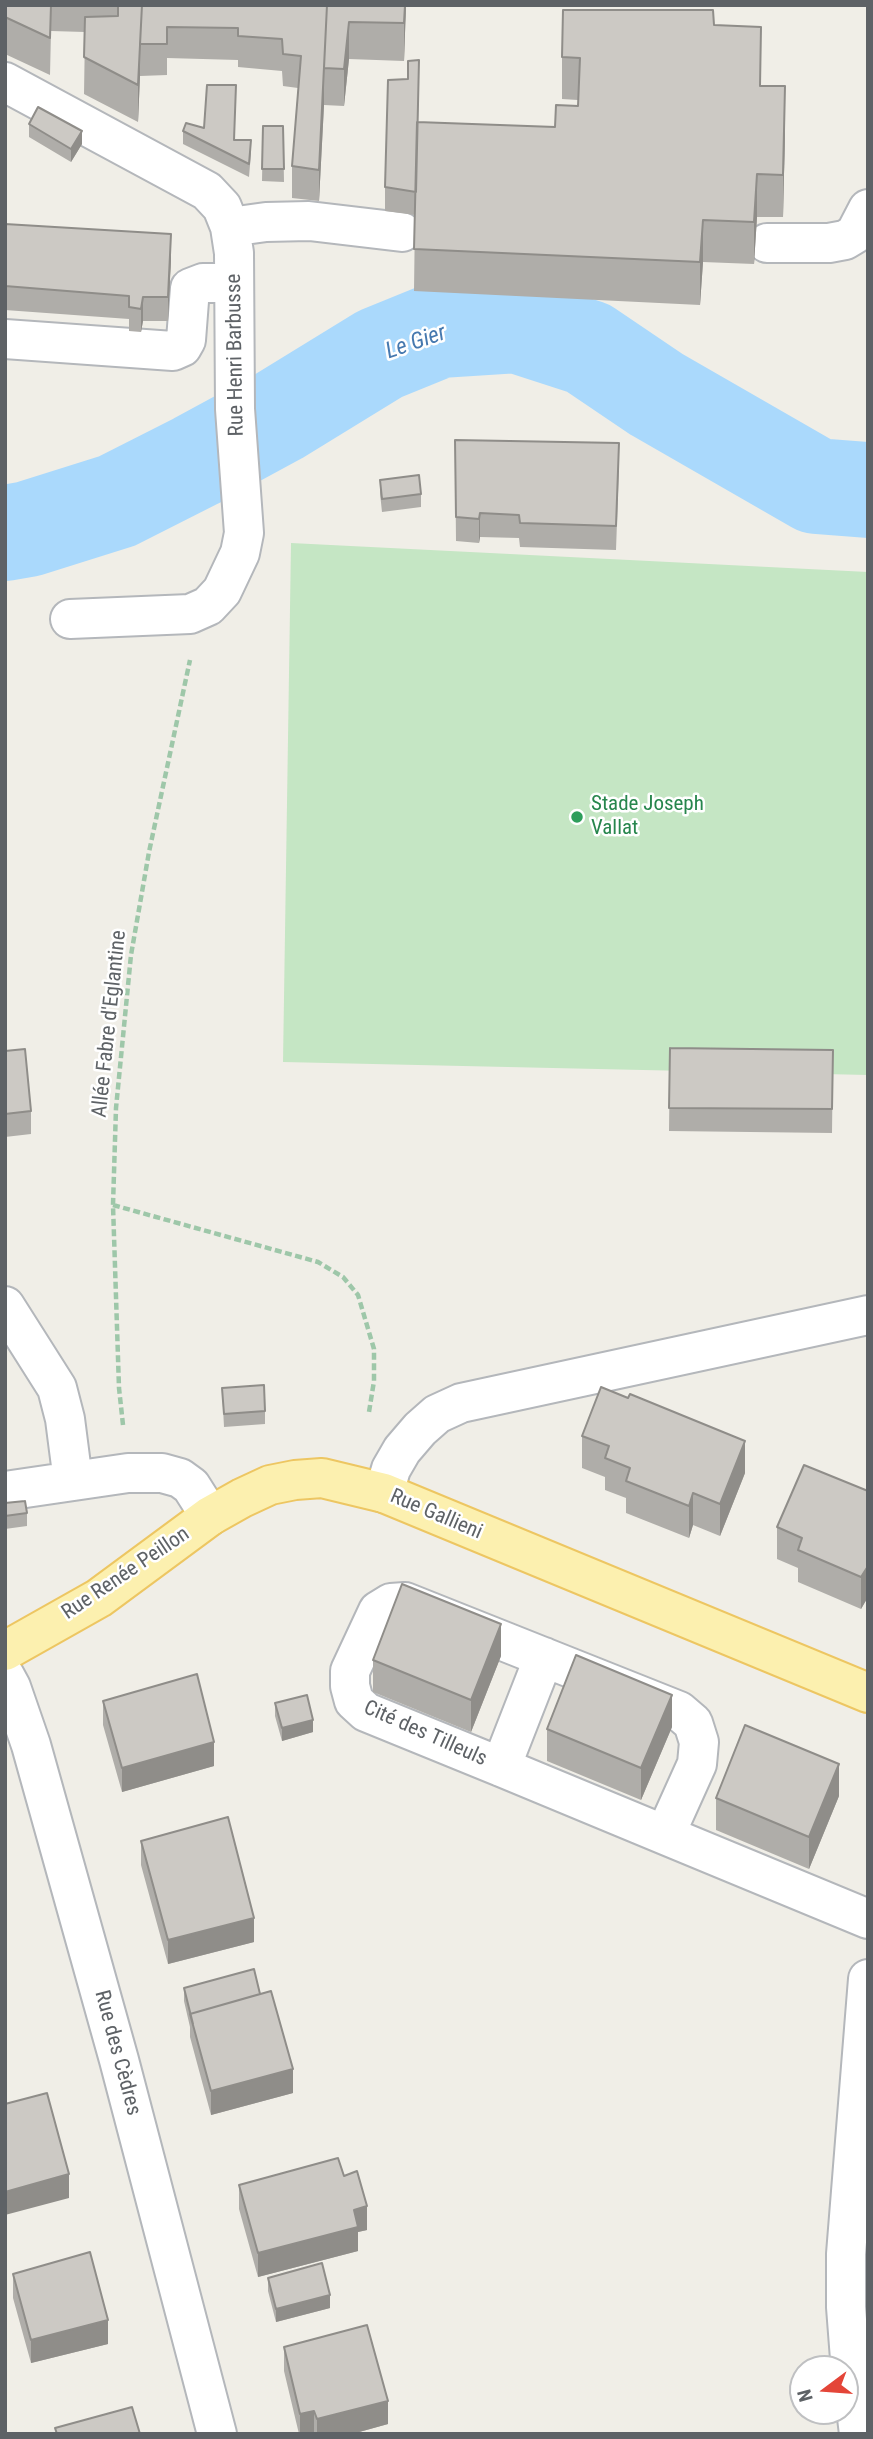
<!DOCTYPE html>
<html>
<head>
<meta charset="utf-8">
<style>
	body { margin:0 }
	#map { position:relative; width:873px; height:2439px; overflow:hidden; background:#f0eee7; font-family:"Roboto Condensed",sans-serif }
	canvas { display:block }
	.frame { position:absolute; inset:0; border:7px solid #5e6266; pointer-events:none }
	.north { position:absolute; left:789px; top:2355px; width:70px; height:70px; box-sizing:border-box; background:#fff; border:2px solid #bfc0c2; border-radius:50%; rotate:254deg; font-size:19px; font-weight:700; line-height:28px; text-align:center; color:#5e6266 }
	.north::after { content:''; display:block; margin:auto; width:24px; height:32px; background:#e44538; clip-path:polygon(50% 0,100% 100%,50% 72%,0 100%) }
</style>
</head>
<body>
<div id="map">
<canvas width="873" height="2439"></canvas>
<div class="frame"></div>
<div class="north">N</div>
</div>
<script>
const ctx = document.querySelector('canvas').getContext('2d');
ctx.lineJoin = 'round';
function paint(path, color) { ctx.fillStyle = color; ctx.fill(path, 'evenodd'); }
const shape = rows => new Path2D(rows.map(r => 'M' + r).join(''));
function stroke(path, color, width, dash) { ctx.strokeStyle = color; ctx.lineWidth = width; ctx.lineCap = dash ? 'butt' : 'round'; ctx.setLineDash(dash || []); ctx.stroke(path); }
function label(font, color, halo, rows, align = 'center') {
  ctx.font = font + ' "Roboto Condensed",sans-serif'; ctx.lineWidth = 5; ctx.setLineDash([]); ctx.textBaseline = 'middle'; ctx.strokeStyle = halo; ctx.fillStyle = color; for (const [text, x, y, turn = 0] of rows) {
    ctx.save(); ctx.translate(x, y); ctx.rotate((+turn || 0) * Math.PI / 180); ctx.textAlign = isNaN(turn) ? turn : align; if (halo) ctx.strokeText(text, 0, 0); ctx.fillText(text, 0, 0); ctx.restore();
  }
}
const green = shape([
	[291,543,868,572,868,1075,283,1062]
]);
const river = shape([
	[5,533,28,529,117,501,196,461,279,416,380,354,439,330,517,325,588,348,656,394,816,486,868,490]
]);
const path = shape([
	[113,1205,318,1262,343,1277,358,1295,374,1349,374,1381,369,1412],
	[123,1425,119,1388,113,1205,116,1108,131,955,149,852,190,660]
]);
const minor = shape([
	[5,82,207,191,222,207,230,227,234,253,235,409,244,533,240,553,222,591,208,606,190,614,70,619],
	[230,227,266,222,309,221,402,232],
	[767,243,829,243,845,240,855,234,868,209],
	[5,339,173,351,182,347,186,340,190,288,203,283,234,283],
	[5,1306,57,1388,65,1419,73,1481],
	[5,1491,128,1473,162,1473,180,1478,191,1486,210,1516],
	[384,1493,391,1469,402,1450,420,1429,437,1414,461,1403,868,1315],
	[5,1676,11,1687,31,1745,119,2060,217,2434],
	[501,1767,544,1657],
	[665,1835,697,1764,699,1742,693,1723,679,1711,405,1602,391,1603,378,1611,350,1671,350,1686,354,1701,366,1712,501,1767,665,1835,868,1919],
	[859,2434,850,2359,846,2307,846,2254,868,1979]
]);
const major = shape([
	[5,1651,99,1598,210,1516,242,1498,270,1485,295,1480,322,1478,384,1493,868,1693]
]);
const wall = shape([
	[5,5,406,5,404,61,349,59,344,106,324,105,319,201,292,198,292,166,298,88,283,86,282,71,238,67,238,60,167,58,167,75,140,76,138,122,84,94,85,32,51,31,50,75,5,54],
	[714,25,761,86,785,129,783,217,757,217,754,264,703,262,700,305,414,291,415,215,385,211,385,187,419,84,418,122,555,127,578,106,578,100,562,99,562,57],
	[29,124,82,144,71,162,29,137],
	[263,126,283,126,284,182,262,181],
	[183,131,234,140,251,153,249,177,183,144],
	[5,224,171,258,168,321,143,321,141,332,129,331,129,319,5,310],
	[455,440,619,466,616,550,520,547,519,538,480,537,479,543,456,541],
	[380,480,421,494,421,507,382,512,380,493],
	[670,1048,833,1050,832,1133,669,1131],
	[5,1051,31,1111,31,1134,5,1137],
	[222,1388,265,1411,265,1424,224,1427],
	[582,1436,745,1473,720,1536,693,1525,689,1538,626,1513,626,1498,605,1490,605,1477,582,1468],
	[868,1491,868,1597,861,1609,798,1582,798,1568,777,1559,777,1527],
	[5,1503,27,1513,27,1526,5,1529],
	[501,1656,471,1732,373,1692,373,1660],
	[103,1701,214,1766,122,1792,103,1725],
	[275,1703,313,1732,282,1741,275,1716],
	[672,1727,641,1800,547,1761,547,1729],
	[839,1796,809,1869,716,1830,716,1798],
	[141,1841,254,1942,168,1964,141,1865],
	[184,1988,260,1994,293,2093,211,2115,190,2037,190,2027,184,2001],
	[344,2176,367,2230,358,2232,358,2251,258,2277,239,2209,239,2185],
	[13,2274,108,2344,31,2363,13,2298],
	[268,2278,330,2308,276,2322,268,2291],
	[284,2347,388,2424,352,2434,299,2434,284,2371]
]);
const shadedWall = shape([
	[405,5,406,5,404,61,404,23],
	[349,22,349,59,344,106,344,69],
	[140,48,140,76,138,122,138,85],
	[324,74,324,105,319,201,319,170],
	[785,86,785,129,783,217,783,175],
	[82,131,82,144,71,162,71,149],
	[757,174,757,217,754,264,754,222],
	[703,220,703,262,700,305,700,262],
	[171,234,171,258,168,321,168,297],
	[143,297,143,321,141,332,141,309],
	[480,513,480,537,479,543,479,519],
	[745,1441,745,1473,720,1536,720,1504],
	[693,1493,693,1525,689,1538,689,1506],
	[868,1566,868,1597,861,1609,861,1577],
	[501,1624,501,1656,471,1732,471,1700],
	[672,1695,672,1727,641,1800,641,1768],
	[313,1720,313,1732,282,1741,282,1728],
	[214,1742,214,1766,122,1792,122,1768],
	[839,1764,839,1796,809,1869,809,1837],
	[254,1918,254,1942,168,1964,168,1940],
	[293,2069,293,2093,211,2115,211,2091],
	[69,2174,69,2198,5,2215,5,2192],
	[367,2206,367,2230,358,2232,358,2251,258,2277,258,2253,354,2210],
	[330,2295,330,2308,276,2322,276,2309],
	[108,2320,108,2344,31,2363,31,2340],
	[388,2401,388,2424,352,2434,317,2434,317,2419],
	[314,2411,314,2434,300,2434,300,2414]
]);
const building = shape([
	[5,5,51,5,50,38,5,17,5,5],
	[118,5,142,5,138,85,84,57,85,17,118,16,118,5],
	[142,5,327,5,319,170,292,166,301,56,283,54,282,39,238,36,238,28,167,27,167,44,140,44,142,5],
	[327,5,405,5,404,23,349,22,344,69,324,68,327,5],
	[563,10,713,10,714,25,761,27,760,86,785,86,783,175,757,174,754,222,703,220,700,262,414,249,417,122,555,127,556,105,578,106,580,58,562,57,563,10],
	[419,60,416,192,385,187,388,80,408,79,408,61,419,60],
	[207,85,236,85,234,140,251,140,249,164,183,131,186,123,204,128,207,85],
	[38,107,82,131,71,149,29,124,38,107],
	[263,126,283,126,284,169,262,169,263,126],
	[5,224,171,234,168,297,143,297,141,309,129,307,129,296,5,286,5,224],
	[455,440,619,443,616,526,520,523,519,515,480,513,479,519,456,517,455,440],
	[419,475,421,494,382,499,380,480,419,475],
	[670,1048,833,1050,832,1109,669,1108,670,1048],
	[25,1049,31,1111,5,1114,5,1051,25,1049],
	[264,1385,265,1411,224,1414,222,1388,264,1385],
	[601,1387,628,1398,630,1394,745,1441,720,1504,693,1493,689,1506,626,1481,630,1468,605,1458,609,1446,582,1436,601,1387],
	[804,1465,868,1491,868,1566,861,1577,798,1550,802,1538,777,1527,804,1465],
	[25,1501,27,1513,5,1516,5,1503,25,1501],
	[402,1584,501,1624,471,1700,373,1660,402,1584],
	[576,1655,672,1695,641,1768,547,1729,576,1655],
	[197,1674,214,1742,122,1768,103,1701,197,1674],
	[307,1695,313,1720,282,1728,275,1703,307,1695],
	[745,1725,839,1764,809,1837,716,1798,745,1725],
	[228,1817,254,1918,168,1940,141,1841,228,1817],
	[254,1969,260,1994,190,2014,193,2024,184,1988,254,1969],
	[271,1991,293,2069,211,2091,190,2014,271,1991],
	[47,2093,69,2174,5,2192,5,2104,47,2093],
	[338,2158,344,2176,357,2171,367,2206,354,2210,358,2227,258,2253,239,2185,338,2158],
	[90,2252,108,2320,31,2340,13,2274,90,2252],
	[322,2263,330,2295,276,2309,268,2278,322,2263],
	[367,2325,388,2401,317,2419,314,2411,300,2414,284,2347,367,2325],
	[132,2407,140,2434,57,2434,55,2428,132,2407]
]);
const markers = [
	[577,817,7,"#2e9e5b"]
];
const streetNames = [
	["Rue Henri Barbusse",236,355,-91],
	["Allée Fabre d'Eglantine",110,1024,-84],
	["Rue Gallieni",436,1515,23],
	["Rue Renée Peillon",126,1574,-34],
	["Cité des Tilleuls",425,1734,24],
	["Rue des Cèdres",117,2053,75]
];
const leisureNames = [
	["Stade Joseph",591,805],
	["Vallat",591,829]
];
const waterNames = [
	["Le Gier",416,343,-19]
];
paint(green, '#c5e6c4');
stroke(river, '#aad9fc', 96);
stroke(minor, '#b4b7bb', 42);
stroke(major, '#edc662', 42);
stroke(path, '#9ec7a9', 4.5, [7, 3.5]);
stroke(minor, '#fff', 38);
stroke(major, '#fcf0af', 38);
paint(wall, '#afada9');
paint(shadedWall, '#8f8d89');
paint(building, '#ccc9c4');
stroke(building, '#8f8d89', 2);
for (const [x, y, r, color] of markers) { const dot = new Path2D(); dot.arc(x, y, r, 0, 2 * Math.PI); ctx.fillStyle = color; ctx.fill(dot); stroke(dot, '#fff', 2.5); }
label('21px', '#5e6266', '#fff', streetNames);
label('21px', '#27864d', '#fff', leisureNames, 'left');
label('italic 23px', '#4679af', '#fff', waterNames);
</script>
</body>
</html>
